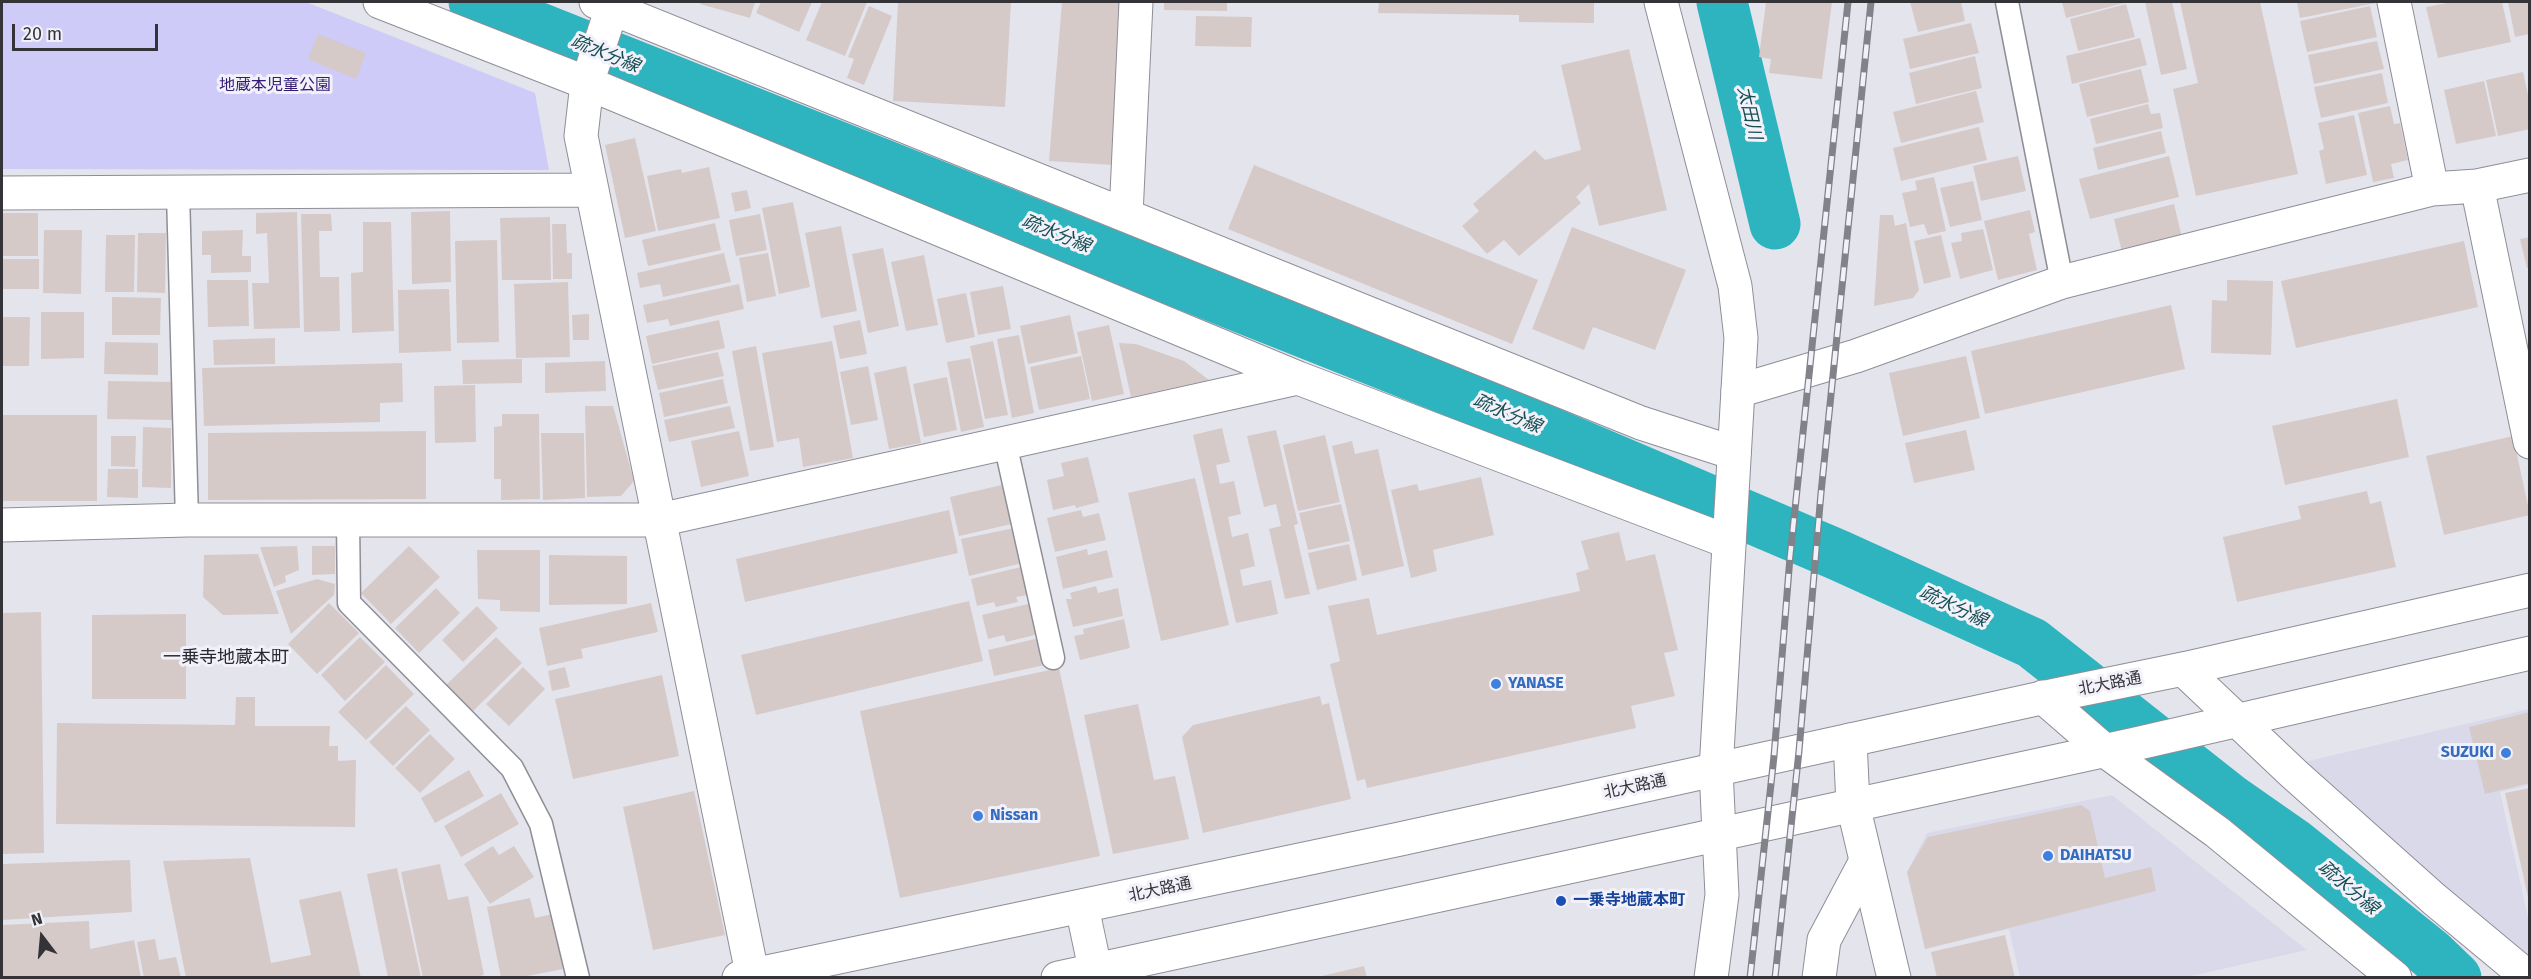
<!DOCTYPE html>
<html>
<head>
<meta charset="utf-8">
<style>
	body { margin:0 }
	#map { position:relative; width:2531px; height:979px; overflow:hidden; background:#e4e4ed; font-family:"Fira Sans",sans-serif }
	canvas { display:block }
	.frame { position:absolute; inset:0; border:3px solid #343438; pointer-events:none }
	.north { position:absolute; left:12px; top:907px; width:60px; height:60px; -webkit-text-stroke:4px #f2f1fa; paint-order:stroke; rotate:344deg; font-size:16px; font-weight:700; line-height:24px; text-align:center; color:#343438 }
	.north::after { content:''; display:block; margin:auto; width:21px; height:27px; background:#343438; clip-path:polygon(50% 0,100% 100%,50% 72%,0 100%) }
	.scale { position:absolute; left:12px; top:24px; width:146px; height:27px; box-sizing:border-box; border:3px solid #343438; border-top:0; padding-left:8px; font-size:18px; line-height:21px; white-space:nowrap; color:#343438; -webkit-text-stroke:4px #f2f1fa; paint-order:stroke }
</style>
</head>
<body>
<div id="map">
<canvas width="2531" height="979"></canvas>
<div class="frame"></div>
<div class="north">N</div>
<div class="scale">20 m</div>
</div>
<script>
const ctx = document.querySelector('canvas').getContext('2d');
ctx.lineJoin = 'round';
function paint(path, color) { ctx.fillStyle = color; ctx.fill(path, 'evenodd'); }
const shape = rows => new Path2D(rows.map(r => 'M' + r).join(''));
function stroke(path, color, width, dash) { ctx.strokeStyle = color; ctx.lineWidth = width; ctx.lineCap = dash ? 'butt' : 'round'; ctx.setLineDash(dash || []); ctx.stroke(path); }
function label(font, color, halo, rows, align = 'center') {
  ctx.font = font + ' "Fira Sans","Noto Sans JP",sans-serif'; ctx.lineWidth = 6; ctx.setLineDash([]); ctx.textBaseline = 'middle'; ctx.strokeStyle = halo; ctx.fillStyle = color; for (const [text, x, y, turn = 0] of rows) {
    ctx.save(); ctx.translate(x, y); ctx.rotate((+turn || 0) * Math.PI / 180); ctx.textAlign = isNaN(turn) ? turn : align; if (halo) ctx.strokeText(text, 0, 0); ctx.fillText(text, 0, 0); ctx.restore();
  }
}
const built = shape([
	[2529,709,2529,785,2500,792,2529,922,2528,958,2300,763],
	[2112,795,2216,878,2307,950,2187,977,2020,977,2009,929,1925,949,1907,872,1927,833]
]);
const green = shape([
	[2,2,306,2,535,93,549,170,2,169]
]);
const canal = shape([
	[474,2,1467,397,1838,555,2032,643,2231,800,2294,844,2431,954,2456,978],
	[1722,2,1775,224]
]);
const building = shape([
	[701,2,755,2,750,18,700,4],
	[761,2,812,2,799,32,756,13],
	[822,2,867,2,845,56,806,40],
	[898,2,1011,2,1005,107,893,101],
	[1062,2,1126,2,1113,165,1049,161],
	[1164,2,1227,2,1227,11,1164,10],
	[1379,2,1594,2,1594,23,1519,22,1519,15,1378,13],
	[1766,2,1832,2,1822,79,1769,73,1771,59,1759,57],
	[1910,2,1961,2,1965,21,1918,32],
	[2062,2,2128,2,2066,18],
	[2145,2,2172,2,2187,69,2161,75],
	[2180,2,2260,2,2298,174,2196,196,2173,89,2198,83],
	[2297,2,2376,2,2376,3,2300,18],
	[2453,2,2502,2,2511,42,2438,58,2426,7],
	[2508,2,2530,2,2530,34,2515,37],
	[2126,4,2135,37,2078,51,2070,19],
	[869,6,892,16,864,85,847,78,854,59,848,57],
	[2370,6,2377,37,2307,52,2300,21],
	[1196,16,1252,17,1251,47,1195,46],
	[1971,23,1979,53,1910,69,1903,39],
	[318,34,366,53,356,79,308,59],
	[2140,38,2147,65,2072,84,2066,56],
	[2377,41,2384,69,2314,84,2308,55],
	[1629,49,1667,210,1599,226,1589,184,1576,197,1581,203,1519,256,1504,240,1487,254,1462,226,1479,211,1473,204,1535,150,1545,160,1581,150,1561,65],
	[1975,56,1982,88,1916,104,1909,73],
	[2141,69,2149,102,2087,117,2079,84],
	[2523,72,2530,104,2530,129,2498,136,2486,80],
	[2382,73,2388,103,2321,118,2314,87],
	[2484,81,2496,136,2456,144,2444,90],
	[1976,91,1984,122,1901,143,1893,112],
	[2148,104,2151,114,2160,113,2163,128,2096,144,2090,119],
	[2390,106,2394,124,2400,123,2408,160,2391,164,2394,178,2373,182,2358,113],
	[2354,115,2367,175,2326,184,2319,151,2324,149,2318,123],
	[1979,127,1987,160,1901,181,1893,148],
	[2161,131,2166,153,2098,170,2093,148],
	[635,138,656,231,625,238,605,145],
	[2018,156,2026,191,1981,201,1973,166],
	[2169,156,2179,197,2090,219,2079,179],
	[1254,165,1538,280,1512,344,1228,229],
	[709,167,720,218,658,231,647,176,681,169,682,173],
	[1934,177,1946,231,1928,235,1924,224,1910,227,1902,193,1917,190,1915,181],
	[1973,181,1982,220,1950,227,1940,188],
	[747,190,751,208,735,212,731,193],
	[793,202,810,287,779,294,762,208],
	[2174,204,2183,242,2123,256,2114,219],
	[2030,210,2035,232,2029,234,2037,270,1998,280,1984,221],
	[450,211,451,282,412,284,411,212],
	[297,212,300,328,254,329,252,283,269,283,267,233,256,234,256,213],
	[2,213,38,213,38,256,2,256],
	[301,214,331,214,332,231,319,231,320,277,339,277,340,331,304,332],
	[760,214,767,250,736,256,729,220],
	[1880,215,1893,215,1895,226,1906,223,1919,290,1913,298,1874,306],
	[550,217,551,280,502,280,500,218],
	[363,222,391,222,394,331,352,333,351,273,363,272],
	[715,223,721,250,648,266,642,240],
	[552,224,566,224,567,253,572,253,572,279,553,279],
	[841,226,857,311,821,318,805,233],
	[1572,227,1686,270,1655,350,1593,327,1584,350,1532,329],
	[1983,229,1993,270,1960,279,1951,243,1962,241,1961,233],
	[44,230,82,230,81,294,43,293],
	[243,230,242,256,251,256,251,272,211,273,211,255,202,255,202,231],
	[138,233,166,233,165,293,137,292],
	[106,235,135,235,134,292,105,292],
	[1941,235,1951,277,1924,284,1914,241],
	[2530,237,2530,268,2527,268,2520,239],
	[497,240,499,342,457,343,455,241],
	[2464,241,2478,307,2296,348,2281,281],
	[883,248,899,326,868,333,852,254],
	[724,253,731,282,663,297,660,284,640,288,637,273],
	[768,253,776,296,747,302,739,258],
	[924,255,938,325,906,331,891,262],
	[2,259,39,259,39,289,2,289],
	[207,280,248,280,249,326,208,327],
	[2227,280,2273,281,2271,355,2211,353,2212,300,2227,301],
	[568,282,570,357,516,358,514,284],
	[739,284,744,309,670,326,668,319,647,323,643,305],
	[1003,286,1011,329,978,335,970,292],
	[449,289,451,351,399,353,398,290],
	[966,293,975,337,946,343,937,299],
	[112,297,161,298,160,335,112,335],
	[2171,305,2185,369,1985,414,1971,351],
	[41,312,84,312,84,358,41,359],
	[589,314,589,340,573,340,572,315],
	[1070,315,1078,353,1028,364,1020,326],
	[2,317,30,317,29,366,2,366],
	[719,320,725,348,652,364,646,336],
	[860,320,867,354,840,359,833,326],
	[1109,325,1124,394,1092,401,1077,332],
	[1019,335,1034,413,1012,418,997,339],
	[275,338,275,364,214,365,213,340],
	[832,341,853,458,803,467,799,438,777,442,762,353],
	[993,341,1008,415,985,419,970,346],
	[105,342,158,343,158,375,104,374],
	[1119,343,1136,344,1184,361,1209,380,1131,397],
	[756,346,774,447,750,451,732,351],
	[718,352,724,376,658,390,652,366],
	[1081,356,1090,399,1039,410,1030,367],
	[1966,356,1980,418,1903,436,1889,373],
	[970,358,984,427,961,432,947,362],
	[522,359,522,383,463,384,462,360],
	[605,361,606,391,545,393,545,363],
	[402,363,403,402,380,403,380,422,204,426,202,368],
	[868,366,878,420,851,425,840,372],
	[906,366,921,443,889,449,874,373],
	[947,377,957,430,924,437,913,384],
	[723,379,728,403,664,417,659,393],
	[108,381,174,382,173,420,107,419],
	[475,385,476,442,435,443,434,386],
	[2397,399,2409,457,2285,485,2272,426],
	[585,406,613,406,634,481,621,496,587,497],
	[730,406,735,428,669,442,664,420],
	[502,414,539,414,540,499,501,500,501,479,494,479,494,427,502,426],
	[2,415,97,415,97,501,2,501],
	[143,427,171,428,171,488,142,487],
	[1222,428,1230,462,1216,465,1220,484,1234,481,1241,514,1228,517,1232,537,1248,533,1255,566,1240,570,1243,586,1271,580,1278,614,1236,623,1193,435],
	[1276,430,1298,524,1294,525,1310,594,1285,599,1269,529,1281,526,1276,504,1264,507,1247,436],
	[1966,430,1975,470,1914,483,1905,443],
	[426,431,426,499,208,500,208,433],
	[739,431,749,476,701,487,691,441],
	[541,433,584,433,585,498,543,500],
	[1325,435,1340,502,1298,511,1283,445],
	[111,436,136,436,135,467,111,466],
	[2513,436,2530,515,2444,535,2426,456],
	[1352,441,1355,454,1378,449,1404,566,1362,576,1332,446],
	[1088,457,1099,502,1076,508,1075,505,1053,510,1047,480,1064,476,1061,463],
	[108,469,138,469,138,498,107,497],
	[1481,477,1494,535,1433,550,1437,571,1411,578,1391,490,1417,484,1419,491],
	[1195,478,1229,625,1161,641,1128,493],
	[1006,484,1016,523,959,536,950,497],
	[2367,491,2370,504,2381,501,2396,567,2237,602,2223,537,2301,519,2298,506],
	[1341,504,1350,541,1308,550,1299,513],
	[949,510,958,553,745,602,736,559],
	[1081,510,1083,517,1099,513,1106,540,1055,552,1047,518],
	[1014,528,1022,563,969,576,961,539],
	[1619,532,1626,561,1655,554,1678,650,1664,653,1675,696,1631,706,1636,728,1367,788,1365,779,1357,781,1330,664,1340,661,1328,606,1369,598,1377,635,1580,591,1576,573,1589,569,1581,541],
	[1349,544,1357,580,1317,590,1308,553],
	[297,546,299,570,285,576,286,582,274,587,260,547],
	[312,546,335,546,335,574,312,575],
	[409,546,440,577,391,624,361,593],
	[1087,549,1088,555,1107,550,1113,577,1063,589,1056,557],
	[477,550,540,550,540,612,500,611,500,600,478,599],
	[258,554,279,614,223,615,203,597,204,555],
	[549,555,627,556,627,604,549,605],
	[1021,567,1028,595,1016,597,1018,602,996,607,994,602,977,606,971,579],
	[317,579,335,584,334,595,291,634,276,591],
	[1096,586,1098,593,1118,588,1123,616,1073,627,1066,599,1072,599,1070,593],
	[436,588,460,613,419,653,395,628],
	[969,601,983,661,756,715,741,655],
	[329,603,359,633,317,674,288,644],
	[651,603,658,632,581,649,583,658,547,666,539,628],
	[1032,603,1039,634,1006,642,1004,635,988,639,982,615],
	[477,606,498,628,463,662,442,640],
	[41,612,44,853,2,854,2,613],
	[186,614,186,699,92,699,92,615],
	[1124,619,1130,648,1080,660,1074,636,1084,634,1083,629],
	[360,637,385,662,345,701,321,675],
	[496,637,522,663,472,712,446,685],
	[1039,638,1045,665,994,676,988,650],
	[386,665,414,694,366,740,338,712],
	[523,667,545,689,509,726,486,704],
	[565,667,570,687,552,691,548,671],
	[1059,668,1100,856,900,898,860,711],
	[662,675,679,756,573,779,555,699],
	[1320,696,1322,705,1329,703,1351,799,1203,833,1182,737,1193,725],
	[236,697,255,697,255,726,330,726,329,746,338,746,338,761,356,760,355,827,56,824,57,723,235,725],
	[1138,704,1154,780,1175,776,1189,839,1113,854,1084,715],
	[406,706,430,730,393,766,369,742],
	[2530,712,2530,783,2485,794,2469,727],
	[430,734,455,759,420,793,395,768],
	[469,770,484,796,435,823,421,798],
	[2530,788,2530,902,2529,902,2505,793],
	[694,791,725,935,653,950,623,807],
	[501,793,519,824,461,857,444,826],
	[2081,805,2090,811,2105,878,2151,867,2156,891,1925,949,1907,872,1928,837],
	[493,846,499,855,514,846,534,877,490,904,464,864],
	[250,858,271,963,311,955,299,900,341,891,361,978,186,978,163,861],
	[130,860,132,912,2,920,2,864],
	[440,864,448,900,468,896,484,975,472,978,423,978,401,872],
	[397,868,421,978,388,978,367,874],
	[530,898,535,918,552,914,563,969,517,978,501,978,487,907],
	[89,921,90,949,134,940,141,978,2,978,2,925],
	[2005,935,2015,978,1937,978,1931,952],
	[155,939,159,960,176,957,181,978,144,978,137,942],
	[1364,966,1367,978,1319,978,1318,977]
]);
const lane = shape([
	[2007,2,2062,282],
	[178,193,187,520],
	[1005,443,1053,658],
	[348,520,349,603,512,768,541,824,578,978]
]);
const street = shape([
	[380,2,587,83,1298,378,1729,542],
	[596,2,1641,423,1734,453],
	[614,2,587,83,581,136,753,978],
	[2394,2,2432,189,2477,186,2530,175],
	[2477,186,2530,442],
	[2,193,592,190],
	[1126,215,1136,2],
	[1738,391,1856,356,2062,282,2432,189],
	[2,525,187,520,659,520,1298,378],
	[2183,669,2294,774,2434,899,2529,978],
	[2043,697,2104,750,2217,832,2395,978],
	[1082,907,1097,978],
	[1711,978,1722,895,1716,770],
	[1819,978,1824,940,1866,861]
]);
const secondary = shape([
	[1661,2,1735,286,1741,338,1716,770],
	[1850,740,1853,805,1894,978]
]);
const primary = shape([
	[739,978,1400,839,2055,695,2183,669,2530,590],
	[1058,978,2135,744,2530,653]
]);
const rail = shape([
	[1750,978,1774,756,1790,557,1848,2],
	[1775,978,1799,751,1821,493,1871,2]
]);
const markers = [
	[1496,684,6,"#3f7fe0"],
	[2506,753,6,"#3f7fe0"],
	[978,816,6,"#3f7fe0"],
	[2048,856,6,"#3f7fe0"],
	[1561,901,6,"#1a4fb4"]
];
const parkNames = [
	["地蔵本児童公園",275,86]
];
const shopNames = [
	["YANASE",1508,684],
	["SUZUKI",2494,753,"right"],
	["Nissan",990,816],
	["DAIHATSU",2060,856]
];
const streetNames = [
	["北大路通",2110,684,-11],
	["北大路通",1635,787,-12],
	["北大路通",1160,890,-12]
];
const transitNames = [
	["一乗寺地蔵本町",1573,901]
];
const waterNames = [
	["疏水分線",605,54,22],
	["太田川",1749,113,77],
	["疏水分線",1056,234,22],
	["疏水分線",1507,414,23],
	["疏水分線",1953,607,25],
	["疏水分線",2348,888,40]
];
const neighbourhoodNames = [
	["一乗寺地蔵本町",226,658]
];
paint(built, '#dad9e9');
paint(green, '#cecbf8');
stroke(canal, '#2db4be', 51);
paint(building, '#d5cac8');
stroke(lane, '#8f8e97', 25);
stroke(street, '#8f8e97', 35);
stroke(secondary, '#8f8e97', 35);
stroke(primary, '#8f8e97', 35);
stroke(lane, '#fff', 22);
stroke(street, '#fff', 33);
stroke(secondary, '#fff', 33);
stroke(primary, '#fff', 33);
stroke(rail, '#828289', 7);
stroke(rail, '#f2f1fa', 4.5, [14]);
for (const [x, y, r, color] of markers) { const dot = new Path2D(); dot.arc(x, y, r, 0, 2 * Math.PI); ctx.fillStyle = color; ctx.fill(dot); stroke(dot, '#f2f1fa', 2); }
label('16px', '#331b73', '#f2f1fa', parkNames);
label('bold 16px', '#366cbe', '#f2f1fa', shopNames, 'left');
label('16px', '#343438', '#f2f1fa', streetNames);
label('bold 16px', '#164399', '#f2f1fa', transitNames, 'left');
label('italic 18px', '#164d51', '#f2f1fa', waterNames);
label('18px', '#292930', '#f2f1fa', neighbourhoodNames);
</script>
</body>
</html>
